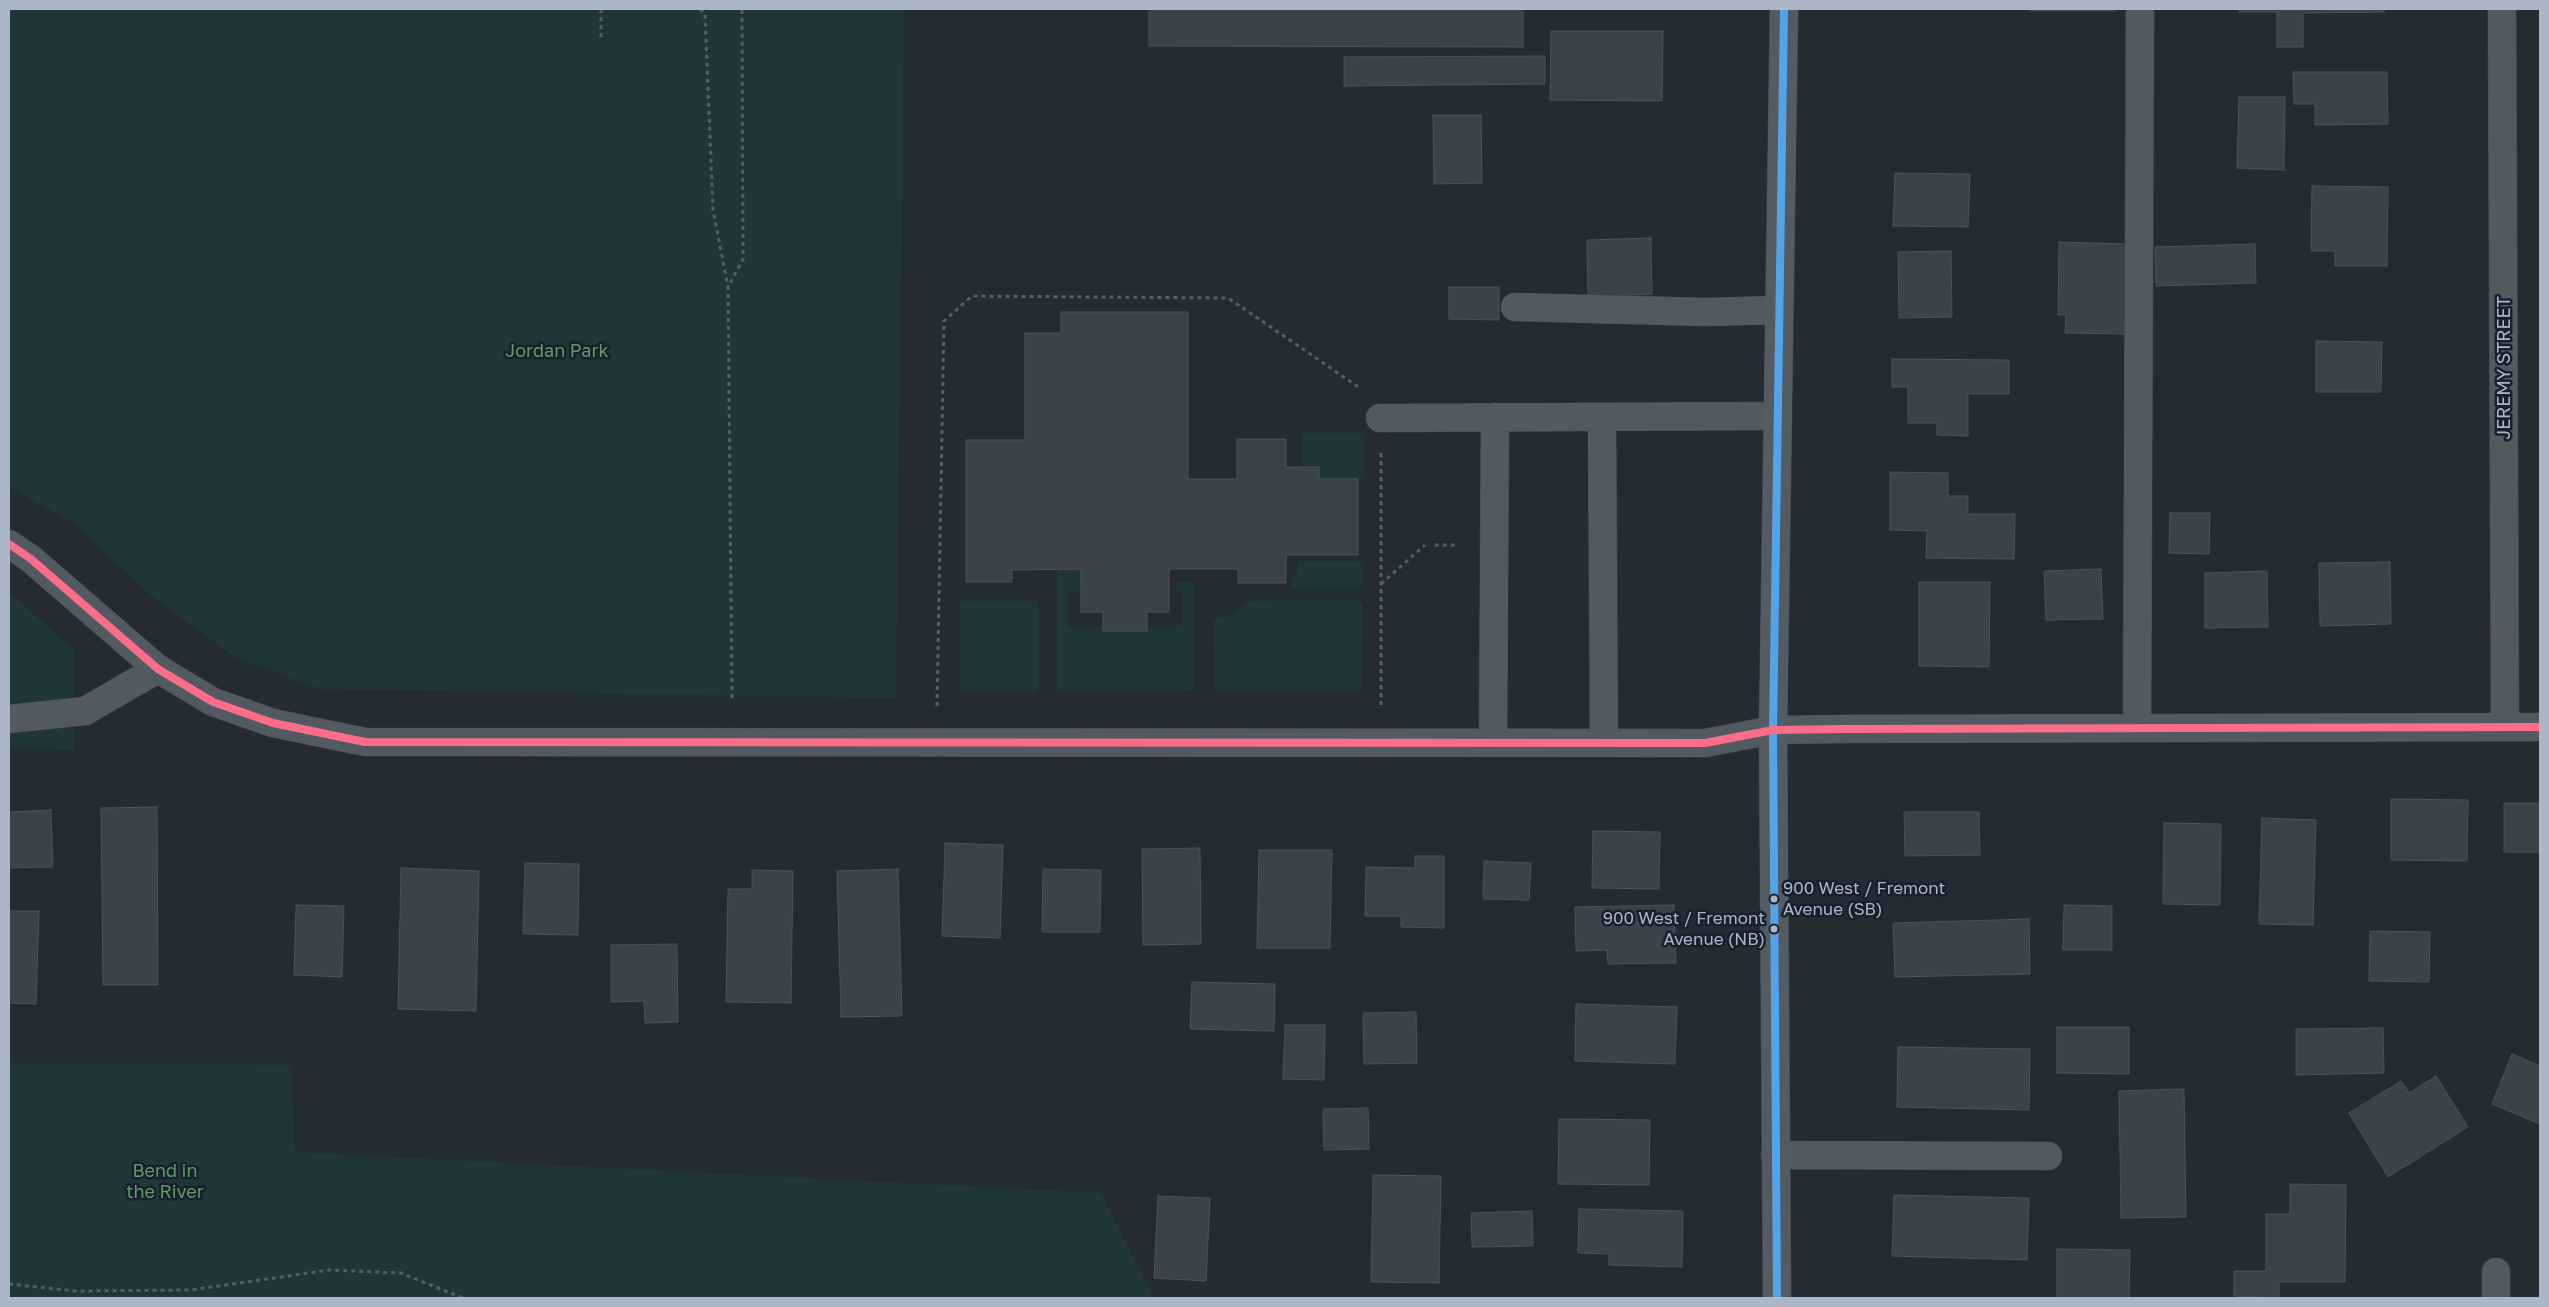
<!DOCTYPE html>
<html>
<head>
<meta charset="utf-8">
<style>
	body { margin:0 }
	#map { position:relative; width:2549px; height:1307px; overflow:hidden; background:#242b33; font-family:"Golos Text",sans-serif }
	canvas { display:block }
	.frame { position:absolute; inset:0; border:10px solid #abb7c6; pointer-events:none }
</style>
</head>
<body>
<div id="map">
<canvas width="2549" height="1307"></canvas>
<div class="frame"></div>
</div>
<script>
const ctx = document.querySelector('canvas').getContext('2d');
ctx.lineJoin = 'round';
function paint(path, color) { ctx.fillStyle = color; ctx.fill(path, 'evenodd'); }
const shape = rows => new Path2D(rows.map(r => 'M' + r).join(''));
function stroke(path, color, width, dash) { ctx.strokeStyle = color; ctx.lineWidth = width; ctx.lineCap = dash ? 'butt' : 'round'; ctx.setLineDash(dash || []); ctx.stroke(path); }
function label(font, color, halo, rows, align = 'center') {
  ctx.font = font + ' "Golos Text",sans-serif'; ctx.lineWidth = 5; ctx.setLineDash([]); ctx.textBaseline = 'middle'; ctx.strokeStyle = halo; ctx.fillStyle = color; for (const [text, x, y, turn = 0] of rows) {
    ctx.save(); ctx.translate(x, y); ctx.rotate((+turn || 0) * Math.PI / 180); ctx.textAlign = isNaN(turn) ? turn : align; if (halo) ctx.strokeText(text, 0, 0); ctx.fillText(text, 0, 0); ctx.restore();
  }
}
const green = shape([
	[9,9,904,9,896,698,321,689,235,657,154,598,72,522,9,487],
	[1302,433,1361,433,1364,435,1364,479,1319,479,1302,467],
	[1298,562,1363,562,1363,585,1359,589,1292,589,1292,576,1298,576],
	[1057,569,1081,569,1081,591,1068,592,1069,627,1103,627,1103,631,1147,631,1147,627,1182,627,1182,592,1176,591,1176,582,1194,582,1194,691,1057,692],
	[9,592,74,650,75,750,9,748],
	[1358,600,1363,604,1362,691,1214,691,1213,619,1232,615,1244,603,1251,601],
	[960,601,1038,601,1038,692,960,692],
	[9,1063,292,1065,294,1152,1101,1193,1154,1298,9,1298]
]);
const building = shape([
	[1149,9,1523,9,1523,47,1149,46,1149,9],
	[2030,9,2115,9,2115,11,2030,11,2030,9],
	[2239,9,2384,9,2384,12,2303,13,2303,47,2277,47,2277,12,2239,12,2239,9],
	[1551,31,1663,31,1662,101,1550,100,1551,31],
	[1545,56,1545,84,1344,86,1344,57,1545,56],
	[2293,72,2387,72,2388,124,2315,125,2315,104,2294,104,2293,72],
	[2239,97,2285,97,2284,170,2237,168,2239,97],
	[1433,115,1481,115,1482,183,1434,184,1433,115],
	[1895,173,1970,174,1968,227,1893,226,1895,173],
	[2312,186,2388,187,2387,266,2335,266,2335,251,2311,251,2312,186],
	[1651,238,1652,294,1588,297,1587,240,1651,238],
	[2059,242,2126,244,2125,334,2065,333,2066,315,2058,315,2059,242],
	[2255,244,2256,283,2156,286,2155,247,2255,244],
	[1951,251,1952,317,1899,318,1898,252,1951,251],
	[1449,287,1499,287,1499,320,1449,319,1449,287],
	[1061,312,1188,312,1188,479,1237,479,1237,439,1286,439,1286,467,1319,467,1319,479,1358,479,1358,555,1286,555,1286,583,1238,583,1238,569,1169,569,1169,612,1147,612,1147,631,1103,631,1103,612,1081,612,1081,569,1012,570,1012,582,966,582,966,440,1025,440,1025,333,1061,333,1061,312],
	[2316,341,2382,342,2381,392,2316,392,2316,341],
	[1892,359,2009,360,2009,394,1968,394,1968,436,1937,435,1937,423,1908,423,1908,387,1892,387,1892,359],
	[1890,472,1948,473,1948,496,1968,496,1968,514,2015,514,2014,559,1926,558,1927,531,1890,530,1890,472],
	[2170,513,2210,513,2209,554,2169,553,2170,513],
	[2390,562,2391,624,2320,626,2319,563,2390,562],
	[2101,569,2103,619,2046,620,2044,571,2101,569],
	[2267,571,2268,627,2205,628,2205,573,2267,571],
	[1919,582,1990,582,1989,667,1919,666,1919,582],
	[2391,799,2468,800,2467,861,2391,860,2391,799],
	[2504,803,2540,803,2540,852,2504,852,2504,803],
	[157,807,158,985,103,985,101,808,157,807],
	[51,810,53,867,9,868,9,812,51,810],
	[1904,812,1979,812,1980,855,1905,856,1904,812],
	[2262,818,2316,820,2313,925,2259,924,2262,818],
	[2164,823,2221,824,2220,905,2163,904,2164,823],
	[1593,831,1660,832,1659,889,1592,888,1593,831],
	[945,843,1003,845,1000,938,942,936,945,843],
	[1200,848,1201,944,1143,945,1142,849,1200,848],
	[1259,850,1332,850,1330,948,1257,948,1259,850],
	[1415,856,1444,856,1444,928,1401,927,1401,916,1365,916,1366,867,1415,868,1415,856],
	[1484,861,1531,863,1529,900,1483,899,1484,861],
	[525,863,579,864,578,935,523,934,525,863],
	[401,868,479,871,476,1011,398,1009,401,868],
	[898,869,902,1016,841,1017,837,871,898,869],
	[1043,869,1101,870,1100,932,1042,932,1043,869],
	[752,870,793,871,791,1003,726,1002,728,889,752,889,752,870],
	[296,905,344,906,342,977,294,975,296,905],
	[1674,905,1676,963,1608,964,1607,950,1576,951,1575,907,1674,905],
	[2064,905,2112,906,2112,950,2063,950,2064,905],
	[9,911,39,911,36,1004,9,1003,9,911],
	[2029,919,2030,974,1895,977,1893,923,2029,919],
	[2370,931,2430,932,2429,982,2369,981,2370,931],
	[677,944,678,1022,645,1023,644,1001,611,1002,611,945,677,944],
	[1192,982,1275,984,1274,1031,1190,1029,1192,982],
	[1576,1004,1677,1007,1675,1064,1575,1061,1576,1004],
	[1416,1012,1417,1063,1364,1064,1363,1013,1416,1012],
	[1285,1025,1325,1025,1324,1080,1283,1079,1285,1025],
	[2057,1027,2129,1027,2129,1074,2057,1073,2057,1027],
	[2383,1028,2384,1073,2296,1075,2296,1029,2383,1028],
	[1898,1047,2030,1049,2029,1110,1897,1107,1898,1047],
	[2512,1054,2540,1066,2540,1124,2492,1104,2512,1054],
	[2436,1076,2468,1127,2388,1177,2349,1113,2401,1081,2409,1093,2436,1076],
	[2184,1089,2186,1217,2121,1218,2119,1091,2184,1089],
	[1368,1108,1369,1149,1324,1150,1323,1109,1368,1108],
	[1559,1119,1650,1120,1649,1185,1558,1184,1559,1119],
	[1373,1175,1441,1176,1439,1283,1371,1282,1373,1175],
	[2290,1184,2346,1185,2345,1282,2279,1282,2279,1298,2234,1296,2234,1271,2266,1271,2266,1214,2290,1214,2290,1184],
	[1894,1195,2029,1198,2027,1260,1892,1256,1894,1195],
	[1158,1196,1210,1198,1206,1281,1154,1278,1158,1196],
	[1579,1209,1683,1211,1682,1267,1609,1265,1609,1254,1578,1253,1579,1209],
	[1532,1211,1533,1246,1472,1247,1471,1213,1532,1211],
	[2057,1249,2130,1250,2129,1298,2057,1298,2057,1249]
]);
const path = shape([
	[601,9,601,38],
	[700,9,705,14,713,210,728,287],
	[1381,453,1381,707],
	[1435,545,1459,545],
	[1381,584,1425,545],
	[732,698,728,287,743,259,742,9],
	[937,706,944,321,972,296,1228,298,1360,388],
	[9,1284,75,1291,191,1290,329,1270,401,1273,463,1298]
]);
const minor = shape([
	[2502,9,2505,727],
	[1515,307,1706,312,1779,310],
	[1602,417,1604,743],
	[1380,418,1778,416],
	[9,544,31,559,158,669,213,702,273,723,365,742,1705,743,1773,730,1844,729,2540,727],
	[9,719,85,711,158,669],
	[2137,728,2140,9],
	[1493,743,1495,417],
	[1775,1155,2048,1156],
	[2496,1272,2496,1298]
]);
const major = shape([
	[1777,1298,1773,730,1784,9]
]);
const bus1 = shape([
	[1777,1298,1773,730,1784,9]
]);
const bus2 = shape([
	[9,544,31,559,158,669,213,702,273,723,365,742,1705,743,1773,730,1844,729,2540,727]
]);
const markers = [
	[1774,899,4.5,"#abb7c6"],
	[1774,929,4.5,"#abb7c6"]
];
const busNames = [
	["900 West / Fremont",1783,889],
	["Avenue (SB)",1783,910],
	["900 West / Fremont",1765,919,"right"],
	["Avenue (NB)",1765,940,"right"]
];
const parkNames = [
	["Jordan Park",557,351],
	["Bend in",165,1171],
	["the River",165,1192]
];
const streetNames = [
	["JEREMY STREET",2504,368,-90]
];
paint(green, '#213639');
paint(building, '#3b4249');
stroke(building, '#4b525b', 1);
stroke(minor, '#40464c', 29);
stroke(major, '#41474f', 29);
stroke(path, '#565d63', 3, [4, 4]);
stroke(minor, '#535961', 28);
stroke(major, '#555b63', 28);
stroke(bus1, '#53a3e8', 8);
stroke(bus2, '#fb6d88', 8);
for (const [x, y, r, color] of markers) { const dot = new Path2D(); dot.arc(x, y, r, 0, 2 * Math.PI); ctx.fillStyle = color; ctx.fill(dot); stroke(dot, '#17212d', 2); }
label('17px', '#abb7c6', '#17212d', busNames, 'left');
label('18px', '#61996b', '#17212d', parkNames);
label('18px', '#abb7c6', '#17212d', streetNames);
</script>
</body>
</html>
